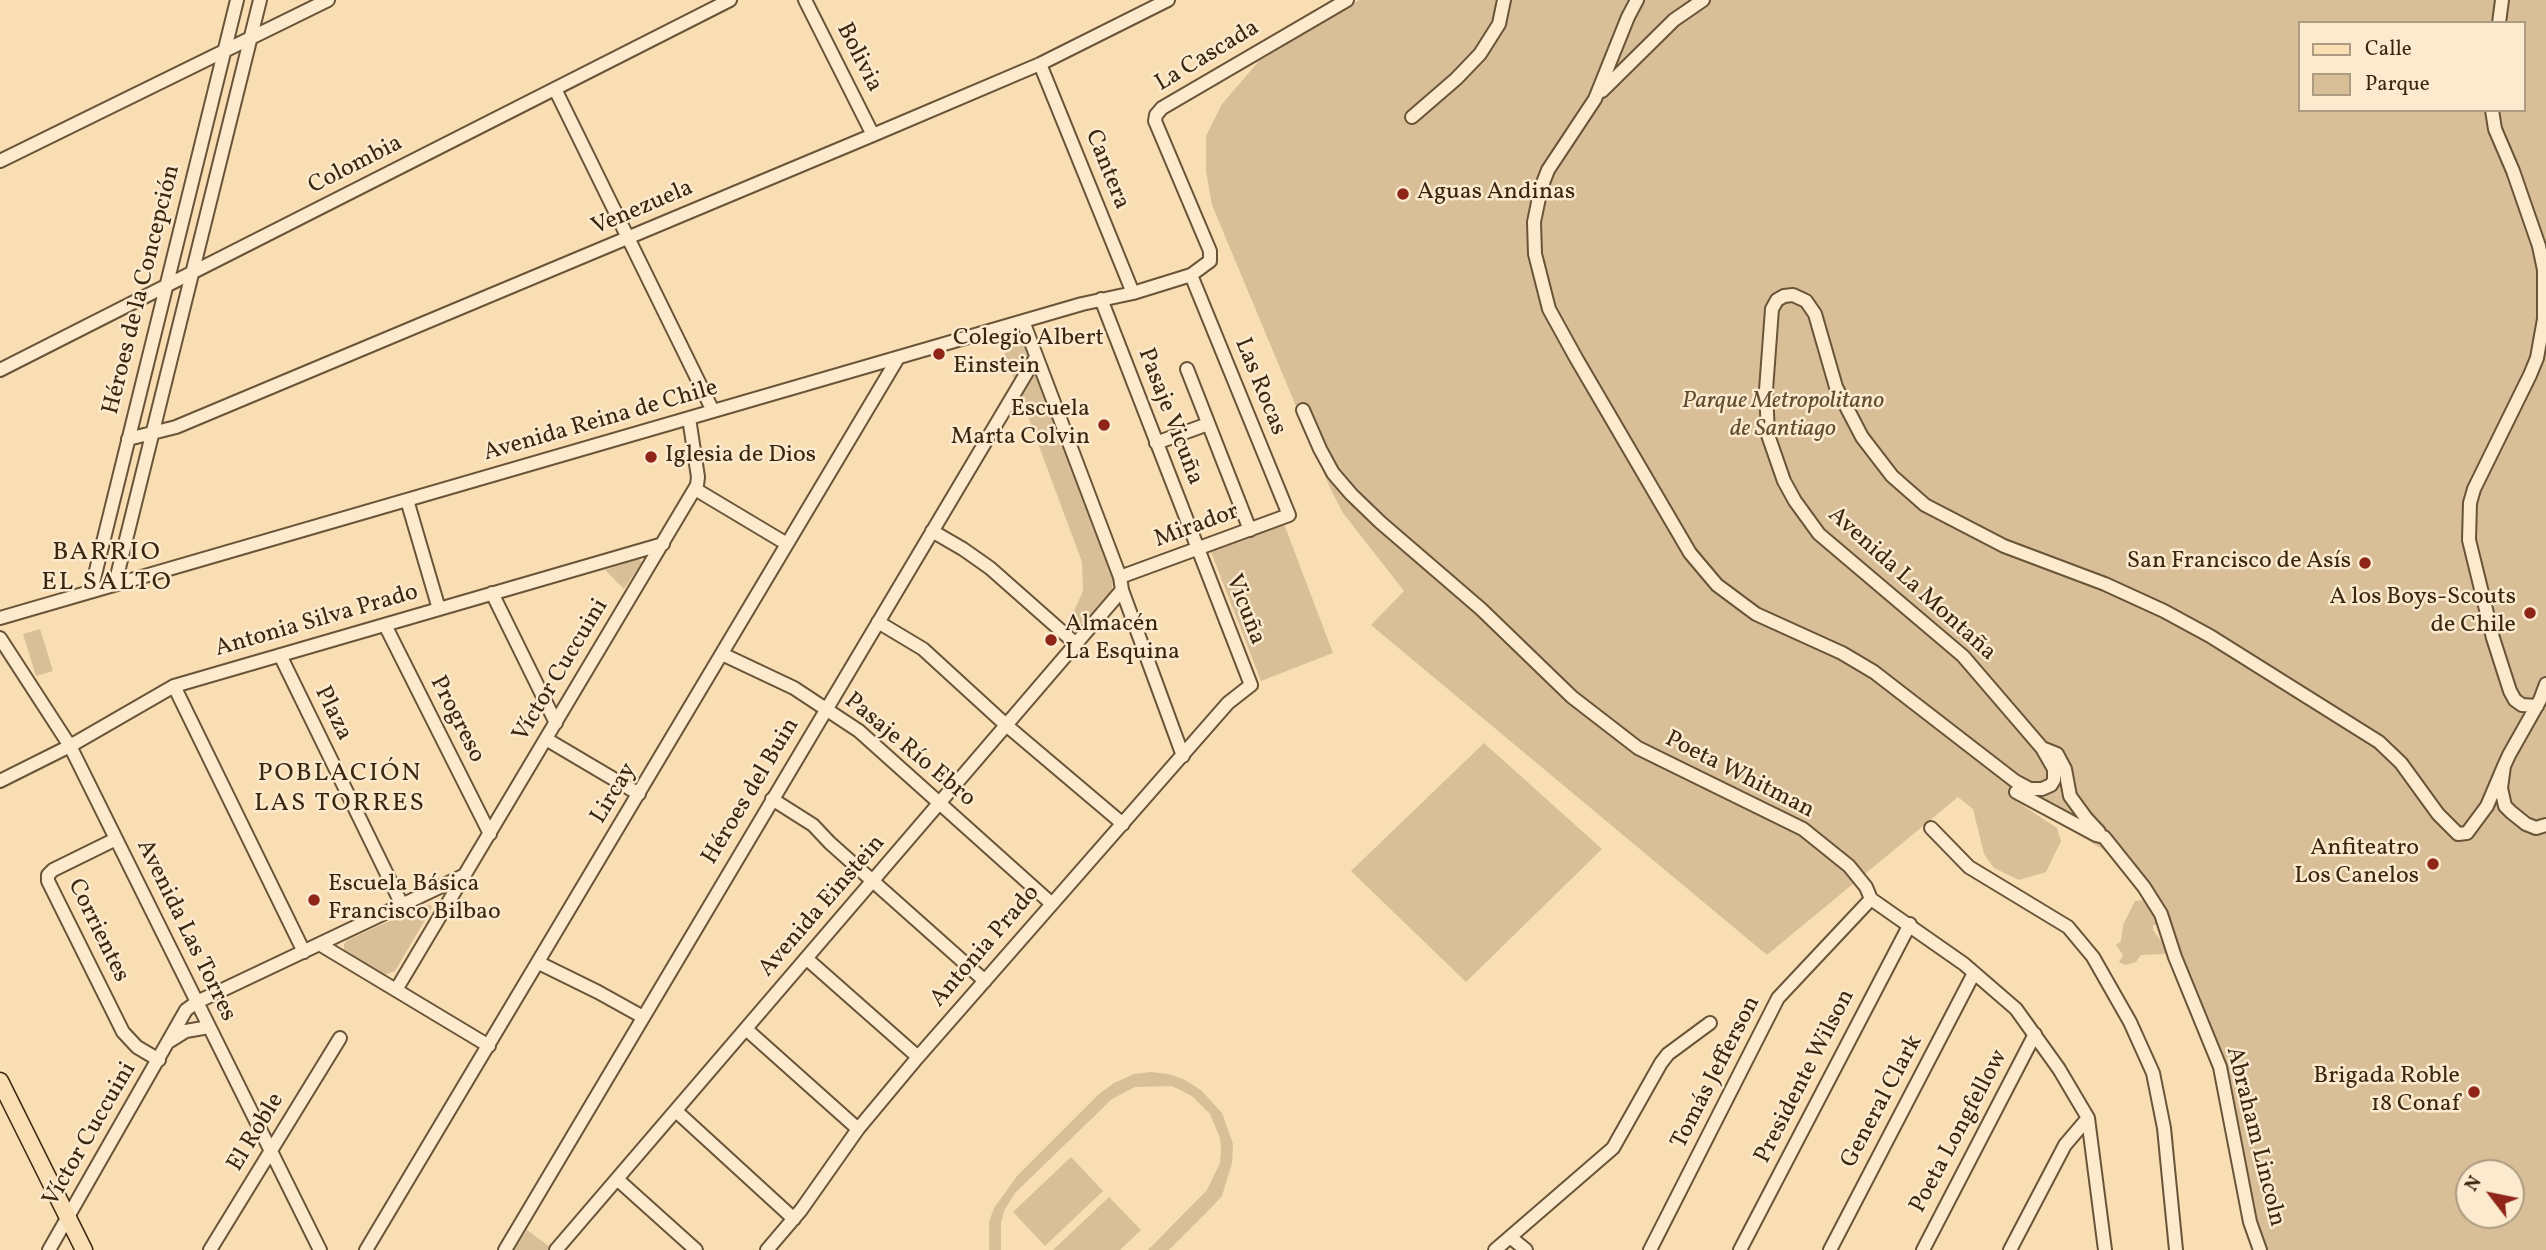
<!DOCTYPE html>
<html>
<head>
<meta charset="utf-8">
<style>
	body { margin:0 }
	#map { position:relative; width:2546px; height:1250px; overflow:hidden; background:#f9deb4; font-family:Vollkorn,serif }
	canvas { display:block }
	.legend { position:absolute; left:2298px; top:21px; width:228px; height:91px; box-sizing:border-box; background:#fbeace; border:2px solid #ad9c82; margin:0; padding:9px 12px; list-style:none; font-size:21px; color:#39260f }
	.legend li { display:flex; align-items:center; gap:14px; height:35px }
	.legend b { width:35px; border:2px solid #ad9c82 }
	.north { position:absolute; left:2455px; top:1159px; width:70px; height:70px; box-sizing:border-box; background:#fbeace; border:2px solid #ad9c82; border-radius:50%; rotate:302deg; font-size:19px; font-weight:700; line-height:28px; text-align:center; color:#39260f }
	.north::after { content:''; display:block; margin:auto; width:24px; height:32px; background:#8f2418; clip-path:polygon(50% 0,100% 100%,50% 72%,0 100%) }
</style>
</head>
<body>
<div id="map">
<canvas width="2546" height="1250"></canvas>
<ul class="legend">
<li><b style="height:9px;background:#f9deb4"></b>Calle</li>
<li><b style="height:19px;background:#d8bf98"></b>Parque</li>
</ul>
<div class="north">N</div>
</div>
<script>
const ctx = document.querySelector('canvas').getContext('2d');
ctx.lineJoin = 'round';
function paint(path, color) { ctx.fillStyle = color; ctx.fill(path, 'evenodd'); }
const shape = rows => new Path2D(rows.map(r => 'M' + r).join(''));
function stroke(path, color, width, dash) { ctx.strokeStyle = color; ctx.lineWidth = width; ctx.lineCap = dash ? 'butt' : 'round'; ctx.setLineDash(dash || []); ctx.stroke(path); }
function label(font, color, halo, rows, align = 'center') {
  ctx.font = font + ' Vollkorn,serif'; ctx.lineWidth = 5; ctx.setLineDash([]); ctx.textBaseline = 'middle'; ctx.strokeStyle = halo; ctx.fillStyle = color; for (const [text, x, y, turn = 0] of rows) {
    ctx.save(); ctx.translate(x, y); ctx.rotate((+turn || 0) * Math.PI / 180); ctx.textAlign = isNaN(turn) ? turn : align; if (halo) ctx.strokeText(text, 0, 0); ctx.fillText(text, 0, 0); ctx.restore();
  }
}
const green = shape([
	[1359,0,2546,0,2546,1250,2264,1250,2252,1211,2223,1065,2190,988,2132,867,2016,797,2010,797,2057,828,2061,841,2046,872,2019,880,1994,868,1984,854,1973,809,1958,797,1767,955,1371,625,1404,591,1343,513,1331,490,1212,205,1206,171,1206,136,1222,104,1259,61],
	[2299,23,2523,23,2523,110,2299,110],
	[2469,1173,2511,1173,2511,1215,2469,1215],
	[1026,336,1113,580,1112,591,1075,636,1066,629,1083,591,1082,562,1004,352],
	[1284,524,1333,653,1261,681,1211,552],
	[639,559,642,562,624,589,605,570],
	[40,629,53,671,36,676,23,634],
	[1484,743,1602,849,1466,982,1351,871],
	[2143,900,2155,910,2159,925,2153,925,2153,930,2167,949,2165,954,2141,955,2136,962,2125,965,2119,962,2123,955,2116,945,2121,941,2123,925,2135,901],
	[424,905,431,905,432,908,395,971,384,975,344,950,344,944,348,940],
	[1151,1072,1168,1074,1183,1079,1201,1090,1222,1113,1233,1144,1232,1163,1222,1196,1210,1209,1169,1250,1148,1250,1207,1190,1220,1163,1221,1150,1220,1138,1210,1114,1192,1096,1172,1086,1135,1087,1112,1099,1015,1193,1004,1211,1001,1223,1001,1250,989,1250,989,1222,994,1208,1017,1176,1099,1094,1114,1083,1134,1074],
	[1071,1157,1103,1191,1045,1246,1013,1212],
	[1109,1197,1141,1230,1120,1250,1053,1250],
	[527,1230,550,1247,547,1250,514,1250]
]);
const minor = shape([
	[805,0,873,135],
	[1637,0,1628,17,1595,99,1548,170,1541,188,1534,222,1535,254,1549,309,1576,358,1690,553,1717,585,1756,614,1842,653,1874,672,2015,781,2030,789,2042,789,2051,785,2054,780,2054,769,2042,748,1963,656,1819,534,1795,501,1784,481,1768,435,1766,390,1772,309,1777,300,1784,296,1793,295,1806,301,1815,314,1836,387,1862,437,1892,476,1925,505,2004,546,2105,584,2164,611,2210,636,2379,742,2401,763,2438,814,2458,834,2467,833,2487,806,2504,766],
	[2499,23,2502,0],
	[1040,64,1133,293],
	[555,89,713,411],
	[1602,91,1674,20,1703,0],
	[2492,110,2495,129,2513,171,2539,246,2544,270,2544,319,2537,358,2530,375,2474,489,2470,503,2469,540,2493,638,2510,691,2515,700,2522,705,2537,706],
	[1412,117,1456,79,1480,54,1499,24,1504,0],
	[0,161,328,0],
	[1023,321,1120,577,1122,590,1183,756],
	[1187,369,1250,530],
	[0,370,730,0],
	[1303,410,1320,449,1333,473,1351,494,1380,522,1481,609,1572,697,1638,748,1803,829,1849,866,1866,887,1871,899,1964,964,2016,1009,2059,1069,2088,1118,2105,1250],
	[128,439,176,427,873,135,1040,64,1168,0],
	[1156,443,1208,424],
	[695,489,787,544],
	[407,500,439,609],
	[932,531,963,549,990,568,1076,644],
	[1120,577,1289,515,1191,275],
	[115,584,260,0],
	[91,591,237,0],
	[492,593,556,723],
	[0,618,1082,304,1133,293,1191,275,1210,261,1210,251,1155,121,1156,115,1162,108,1347,0],
	[878,622,923,649,1006,725,1123,824],
	[385,625,490,834],
	[0,638,70,746,320,1250],
	[722,654,794,688,859,731,1052,904],
	[280,655,402,905],
	[2546,684,2540,700,2509,755,2504,766,2501,788,2505,806,2511,812,2526,824,2536,828,2546,825],
	[174,686,304,952],
	[546,739,639,794],
	[2042,748,2057,754,2065,769,2070,796,2086,818,2099,832],
	[0,781,70,746,174,686,663,544],
	[2016,792,2096,835,2104,837,2144,887,2161,914,2175,957,2220,1067,2250,1222,2260,1250],
	[772,799,813,825,830,843,985,981],
	[1931,828,1969,867,2068,927,2093,957,2130,1022,2153,1073,2164,1128,2176,1250],
	[116,839,53,870,48,875,48,881,123,1032,137,1047,159,1060],
	[321,945,489,1046],
	[807,959,918,1057],
	[539,963,598,992,643,1017],
	[396,990,697,485,698,477,689,418],
	[746,1029,858,1129],
	[170,1041,186,1031,209,1027],
	[676,1111,794,1219],
	[617,1179,696,1250],
	[1510,1237,1526,1250],
	[49,1250,186,1010,197,1002,465,875],
	[210,1250,340,1038],
	[366,1250,898,358],
	[505,1250,1036,357],
	[556,1250,1122,590],
	[767,1250,801,1210,858,1129,918,1057,1228,703,1251,685,1101,299],
	[1495,1250,1613,1148,1661,1063,1668,1054,1710,1023],
	[1650,1250,1778,998,1871,899],
	[1740,1250,1910,924],
	[1830,1250,1974,973],
	[1923,1250,2035,1034],
	[2010,1250,2065,1145,2088,1118]
]);
const major = shape([
	[0,1081,84,1250]
]);
const markers = [
	[1403,194,7,"#8f2418"],
	[939,354,7,"#8f2418"],
	[1104,425,7,"#8f2418"],
	[651,457,7,"#8f2418"],
	[2365,563,7,"#8f2418"],
	[2530,613,7,"#8f2418"],
	[1051,640,7,"#8f2418"],
	[2433,864,7,"#8f2418"],
	[314,900,7,"#8f2418"],
	[2474,1092,7,"#8f2418"]
];
const streetNames = [
	["La Cascada",1208,57,-31],
	["Bolivia",858,58,63],
	["Colombia",356,166,-27],
	["Cantera",1106,170,68],
	["Venezuela",643,209,-23],
	["Héroes de la Concepción",143,290,-76],
	["Las Rocas",1259,387,68],
	["Pasaje Vicuña",1169,417,69],
	["Avenida Reina de Chile",601,422,-16],
	["Mirador",1197,527,-20],
	["Avenida La Montaña",1911,585,42],
	["Vicuña",1244,610,69],
	["Antonia Silva Prado",317,622,-16],
	["Víctor Cuccuini",562,671,-59],
	["Plaza",332,714,64],
	["Progreso",456,720,63],
	["Pasaje Río Ebro",909,751,40],
	["Poeta Whitman",1739,776,27],
	["Héroes del Buin",752,792,-59],
	["Lircay",615,794,-59],
	["Avenida Einstein",823,907,-49],
	["Corrientes",97,931,64],
	["Avenida Las Torres",185,931,64],
	["Antonia Prado",986,947,-49],
	["Tomás Jefferson",1717,1073,-63],
	["Presidente Wilson",1806,1077,-63],
	["General Clark",1883,1102,-62],
	["Poeta Longfellow",1960,1132,-62],
	["El Roble",257,1133,-59],
	["Víctor Cuccuini",91,1135,-60],
	["Abraham Lincoln",2254,1137,76]
];
const poiNames = [
	["Aguas Andinas",1417,194],
	["Colegio Albert",953,340],
	["Einstein",953,368],
	["Escuela",1090,411,"right"],
	["Marta Colvin",1090,439,"right"],
	["Iglesia de Dios",665,457],
	["San Francisco de Asís",2351,563,"right"],
	["A los Boys-Scouts",2516,599,"right"],
	["de Chile",2516,627,"right"],
	["Almacén",1065,626],
	["La Esquina",1065,654],
	["Anfiteatro",2419,850,"right"],
	["Los Canelos",2419,878,"right"],
	["Escuela Básica",328,886],
	["Francisco Bilbao",328,914],
	["Brigada Roble",2460,1078,"right"],
	["18 Conaf",2460,1106,"right"]
];
const parkNames = [
	["Parque Metropolitano",1783,403],
	["de Santiago",1783,431]
];
const neighbourhoodNames = [
	["BARRIO",107,554],
	["EL SALTO",107,584],
	["POBLACIÓN",340,775],
	["LAS TORRES",340,805]
];
paint(green, '#d8bf98');
stroke(minor, '#695438', 16);
stroke(major, '#39260f', 19);
stroke(minor, '#fbeace', 12);
stroke(major, '#f9deb4', 16);
for (const [x, y, r, color] of markers) { const dot = new Path2D(); dot.arc(x, y, r, 0, 2 * Math.PI); ctx.fillStyle = color; ctx.fill(dot); stroke(dot, '#fbeace', 2.5); }
label('24px', '#39260f', '#fbeace', streetNames);
label('24px', '#39260f', '#fbeace', poiNames, 'left');
label('italic 24px', '#614c31', '#fbeace', parkNames);
ctx.letterSpacing = '2px';
label('26px', '#39260f', '#fbeace', neighbourhoodNames);
ctx.letterSpacing = '0px';
</script>
</body>
</html>
